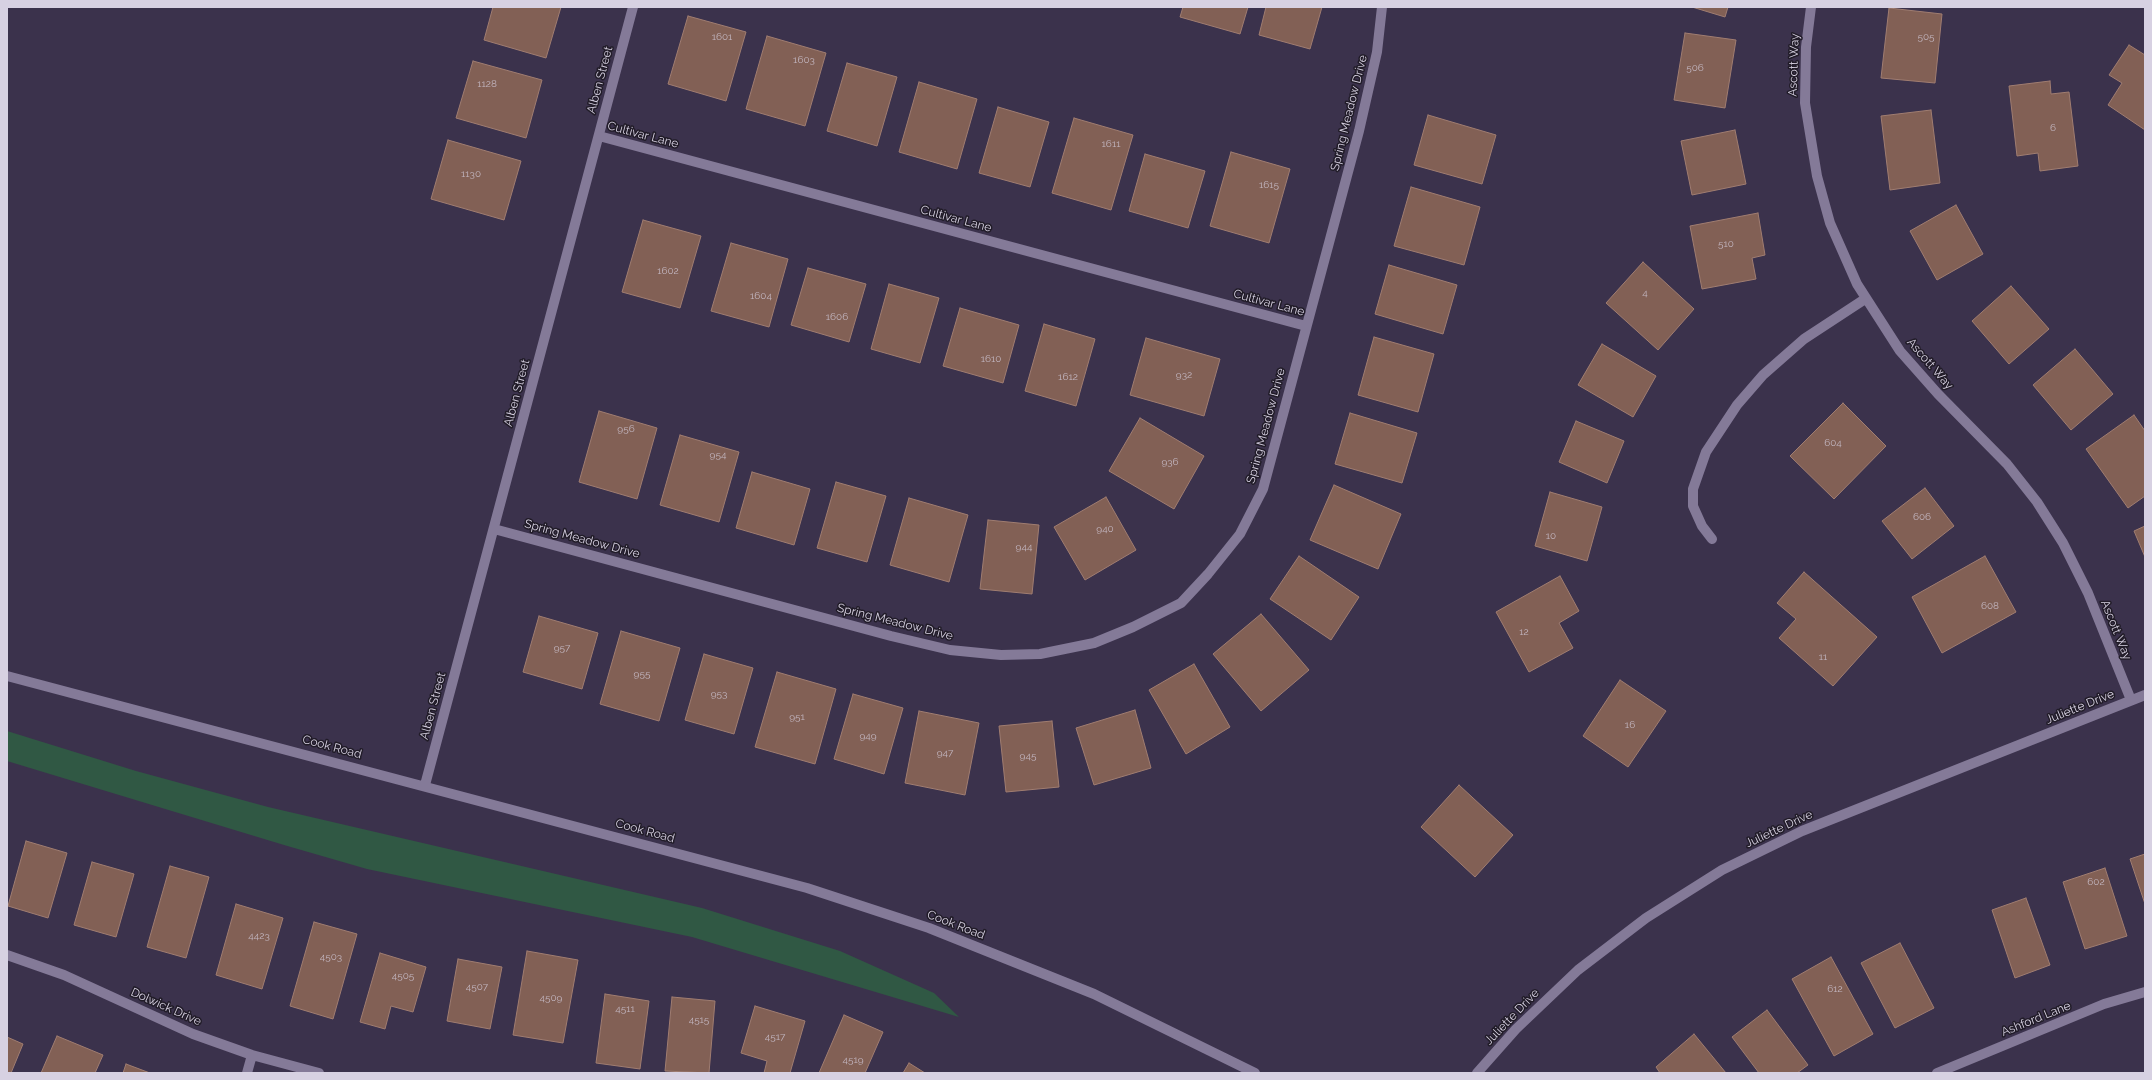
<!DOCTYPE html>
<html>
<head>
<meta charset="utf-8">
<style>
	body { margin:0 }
	#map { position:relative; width:2152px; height:1080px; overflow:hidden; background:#3b324c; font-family:Raleway,sans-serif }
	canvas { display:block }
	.frame { position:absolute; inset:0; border:8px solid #d7d1e2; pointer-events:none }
</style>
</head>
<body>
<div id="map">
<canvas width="2152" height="1080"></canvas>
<div class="frame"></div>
</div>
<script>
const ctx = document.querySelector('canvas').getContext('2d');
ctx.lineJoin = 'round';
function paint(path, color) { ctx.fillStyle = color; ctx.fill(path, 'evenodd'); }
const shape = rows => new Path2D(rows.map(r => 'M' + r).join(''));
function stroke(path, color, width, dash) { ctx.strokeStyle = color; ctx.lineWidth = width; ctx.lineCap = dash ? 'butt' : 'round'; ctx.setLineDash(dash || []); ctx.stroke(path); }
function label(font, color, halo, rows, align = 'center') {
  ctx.font = font + ' Raleway,sans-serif'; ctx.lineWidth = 3; ctx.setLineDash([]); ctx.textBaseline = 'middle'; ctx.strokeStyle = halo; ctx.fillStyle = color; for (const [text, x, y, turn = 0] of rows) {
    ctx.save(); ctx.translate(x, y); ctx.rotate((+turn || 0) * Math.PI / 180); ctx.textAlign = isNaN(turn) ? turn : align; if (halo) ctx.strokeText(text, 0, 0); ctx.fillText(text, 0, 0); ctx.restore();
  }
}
const green = shape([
	[7,731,136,771,268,807,702,908,840,951,934,993,959,1017,692,937,367,869,284,845,7,761]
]);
const building = shape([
	[493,7,561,7,546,58,484,40,493,7],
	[1183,7,1248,7,1240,34,1180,17,1183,7],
	[1266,7,1322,7,1310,49,1259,35,1266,7],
	[1692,7,1728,7,1725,17,1692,7],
	[1889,8,1942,14,1935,83,1881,78,1889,8],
	[688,16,746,32,726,101,668,84,688,16],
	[1685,33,1736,40,1725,108,1674,100,1685,33],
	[767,36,826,53,805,126,746,109,767,36],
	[2129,45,2145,55,2145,130,2108,105,2122,83,2109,75,2129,45],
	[473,61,542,80,526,138,456,118,473,61],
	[847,63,897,77,877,146,827,131,847,63],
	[2050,81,2051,94,2069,92,2078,166,2040,171,2038,153,2017,156,2009,86,2050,81],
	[919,82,977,99,957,169,899,152,919,82],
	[998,107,1049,122,1030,187,979,173,998,107],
	[1931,110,1940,183,1890,190,1881,116,1931,110],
	[1428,115,1496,135,1482,184,1414,165,1428,115],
	[1074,118,1133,135,1111,210,1052,193,1074,118],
	[1735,130,1746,184,1692,195,1681,141,1735,130],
	[448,140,521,161,504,220,431,199,448,140],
	[1231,152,1290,169,1269,243,1210,226,1231,152],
	[1145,154,1205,171,1188,228,1129,211,1145,154],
	[1411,187,1480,207,1464,265,1394,246,1411,187],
	[1956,205,1983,254,1937,280,1910,231,1956,205],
	[1758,213,1765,255,1752,258,1756,279,1702,289,1690,226,1758,213],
	[643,220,701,236,680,308,622,292,643,220],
	[731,243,788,259,769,327,711,311,731,243],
	[1643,262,1694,309,1658,350,1606,303,1643,262],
	[1389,265,1457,285,1443,334,1375,314,1389,265],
	[808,268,866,284,849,342,791,325,808,268],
	[889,284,939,298,920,363,871,349,889,284],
	[2011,286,2049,329,2009,364,1972,321,2011,286],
	[960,308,1019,325,1003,383,943,366,960,308],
	[1044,324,1095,339,1076,406,1025,391,1044,324],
	[1374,337,1434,354,1418,412,1358,395,1374,337],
	[1146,338,1220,359,1204,416,1130,395,1146,338],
	[1602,344,1656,376,1633,417,1578,385,1602,344],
	[2075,349,2113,394,2071,430,2033,385,2075,349],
	[1843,403,1886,446,1834,499,1790,456,1843,403],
	[599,411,657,428,637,499,579,482,599,411],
	[1350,413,1417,433,1402,483,1335,464,1350,413],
	[2134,415,2145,431,2145,496,2128,508,2086,449,2134,415],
	[1140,418,1204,456,1174,509,1109,471,1140,418],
	[1576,421,1624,441,1607,483,1559,462,1576,421],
	[680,435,739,452,719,522,660,505,680,435],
	[752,472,810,489,794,545,736,528,752,472],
	[836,482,886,496,867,562,817,548,836,482],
	[1334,485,1401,514,1378,569,1310,540,1334,485],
	[1925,488,1954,526,1912,559,1882,521,1925,488],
	[1550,492,1602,507,1587,561,1535,546,1550,492],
	[1106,497,1136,550,1085,580,1054,527,1106,497],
	[909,498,968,515,949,582,890,565,909,498],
	[988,520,1039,525,1032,594,980,589,988,520],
	[2145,526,2145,557,2134,531,2145,526],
	[1299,556,1359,597,1331,640,1270,599,1299,556],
	[1985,556,2016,612,1942,653,1912,597,1985,556],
	[1804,572,1877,637,1833,686,1779,638,1796,619,1777,603,1804,572],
	[1560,576,1579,611,1559,623,1573,648,1529,672,1496,612,1560,576],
	[1261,614,1309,670,1261,711,1213,654,1261,614],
	[539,616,598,633,582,689,523,672,539,616],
	[621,631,680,648,659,721,600,704,621,631],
	[704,654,753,668,734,734,685,720,704,654],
	[1194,664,1230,727,1186,754,1149,690,1194,664],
	[777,672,836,689,815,764,755,747,777,672],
	[1620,680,1666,711,1628,767,1583,736,1620,680],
	[853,694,903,708,884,774,834,759,853,694],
	[1135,710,1151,768,1094,785,1076,728,1135,710],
	[919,711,979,723,965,795,905,783,919,711],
	[1052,721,1059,787,1006,792,999,726,1052,721],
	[1459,785,1513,835,1475,877,1421,827,1459,785],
	[26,841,67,853,48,918,8,906,26,841],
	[2145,854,2145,904,2130,859,2145,854],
	[92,862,134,874,116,937,74,925,92,862],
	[170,866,209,877,186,958,147,947,170,866],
	[2105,868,2127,936,2085,949,2063,882,2105,868],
	[2026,898,2050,965,2015,978,1992,910,2026,898],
	[236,904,283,918,262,989,216,975,236,904],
	[314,922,357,934,333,1019,290,1006,314,922],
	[1900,943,1934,1008,1895,1028,1861,963,1900,943],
	[527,951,578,960,563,1043,513,1035,527,951],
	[380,953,426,967,413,1012,391,1006,385,1029,360,1022,380,953],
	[1831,957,1873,1034,1834,1056,1792,979,1831,957],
	[458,959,502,967,490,1029,447,1021,458,959],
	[605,994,649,1001,640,1069,596,1063,605,994],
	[672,997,715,1001,709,1073,665,1071,672,997],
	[755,1006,805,1021,790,1073,764,1073,767,1061,741,1053,755,1006],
	[1767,1010,1808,1065,1797,1073,1759,1073,1732,1037,1767,1010],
	[844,1015,883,1032,865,1073,819,1073,844,1015],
	[1694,1034,1726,1073,1660,1073,1656,1067,1694,1034],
	[57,1036,103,1055,95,1073,41,1073,57,1036],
	[7,1037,23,1044,11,1073,7,1073,7,1037],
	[909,1063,925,1073,903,1073,909,1063],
	[126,1064,150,1073,123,1073,126,1064]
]);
const minor = shape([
	[1811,7,1806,47,1805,103,1817,176,1830,223,1857,284,1900,351,1938,394,2007,464,2037,502,2063,543,2088,593,2131,700],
	[599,136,1306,326],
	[494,529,891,636,950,650,1001,655,1040,654,1094,643,1133,627,1181,603,1208,574,1240,534,1263,489,1359,131,1377,52,1382,7],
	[1712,539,1702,526,1693,506,1693,489,1706,452,1737,405,1763,375,1804,339,1865,299],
	[7,676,807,888,929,928,1094,994,1255,1073],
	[425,785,633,7],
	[7,955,64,975,193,1034,252,1055,319,1073],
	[247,1073,252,1055],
	[1477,1073,1516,1029,1578,970,1646,918,1722,870,1802,831,2145,695],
	[1937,1073,2104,1004,2145,992]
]);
const numberNames = [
	["1601",722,37],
	["505",1926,37],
	["1603",804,60],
	["506",1695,68],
	["1128",487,84],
	["6",2053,128],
	["1611",1111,144],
	["1130",471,174],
	["1615",1269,185],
	["510",1726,244],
	["1602",668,271],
	["4",1645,293],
	["1604",761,296],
	["1606",837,317],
	["1610",991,359],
	["932",1184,375],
	["1612",1068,377],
	["956",626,429],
	["604",1833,443],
	["954",718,455],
	["936",1170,462],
	["606",1922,517],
	["940",1105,529],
	["10",1551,536],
	["944",1024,547],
	["608",1990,606],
	["12",1524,632],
	["957",562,648],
	["11",1823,657],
	["955",642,674],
	["953",719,694],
	["951",797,717],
	["16",1630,725],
	["949",868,736],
	["947",945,753],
	["945",1028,756],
	["602",2096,882],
	["4423",259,936],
	["4503",331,957],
	["4505",403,976],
	["4507",477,987],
	["612",1835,989],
	["4509",551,998],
	["4511",625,1009],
	["4515",699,1020],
	["4517",775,1037],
	["4519",853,1060]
];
const streetNames = [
	["Ascott Way",1794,65,-88],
	["Alben Street",600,80,-75],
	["Spring Meadow Drive",1349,113,-76],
	["Cultivar Lane",643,135,15],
	["Cultivar Lane",956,219,15],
	["Cultivar Lane",1269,303,15],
	["Ascott Way",1930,364,49],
	["Alben Street",517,393,-75],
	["Spring Meadow Drive",1266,426,-75],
	["Spring Meadow Drive",582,539,15],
	["Spring Meadow Drive",895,622,14],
	["Ascott Way",2116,630,68],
	["Alben Street",433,706,-75],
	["Juliette Drive",2080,707,-22],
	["Cook Road",332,747,15],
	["Juliette Drive",1779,829,-25],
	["Cook Road",645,831,15],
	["Cook Road",956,925,21],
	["Dolwick Drive",166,1007,24],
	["Juliette Drive",1512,1017,-46],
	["Ashford Lane",2036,1019,-22]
];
paint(green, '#305844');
paint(building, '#826055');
stroke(building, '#a07d71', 1);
stroke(minor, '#847a98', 10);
label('10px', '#c2b5bf', null, numberNames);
label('12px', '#d7d1e2', '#211c28', streetNames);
</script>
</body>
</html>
